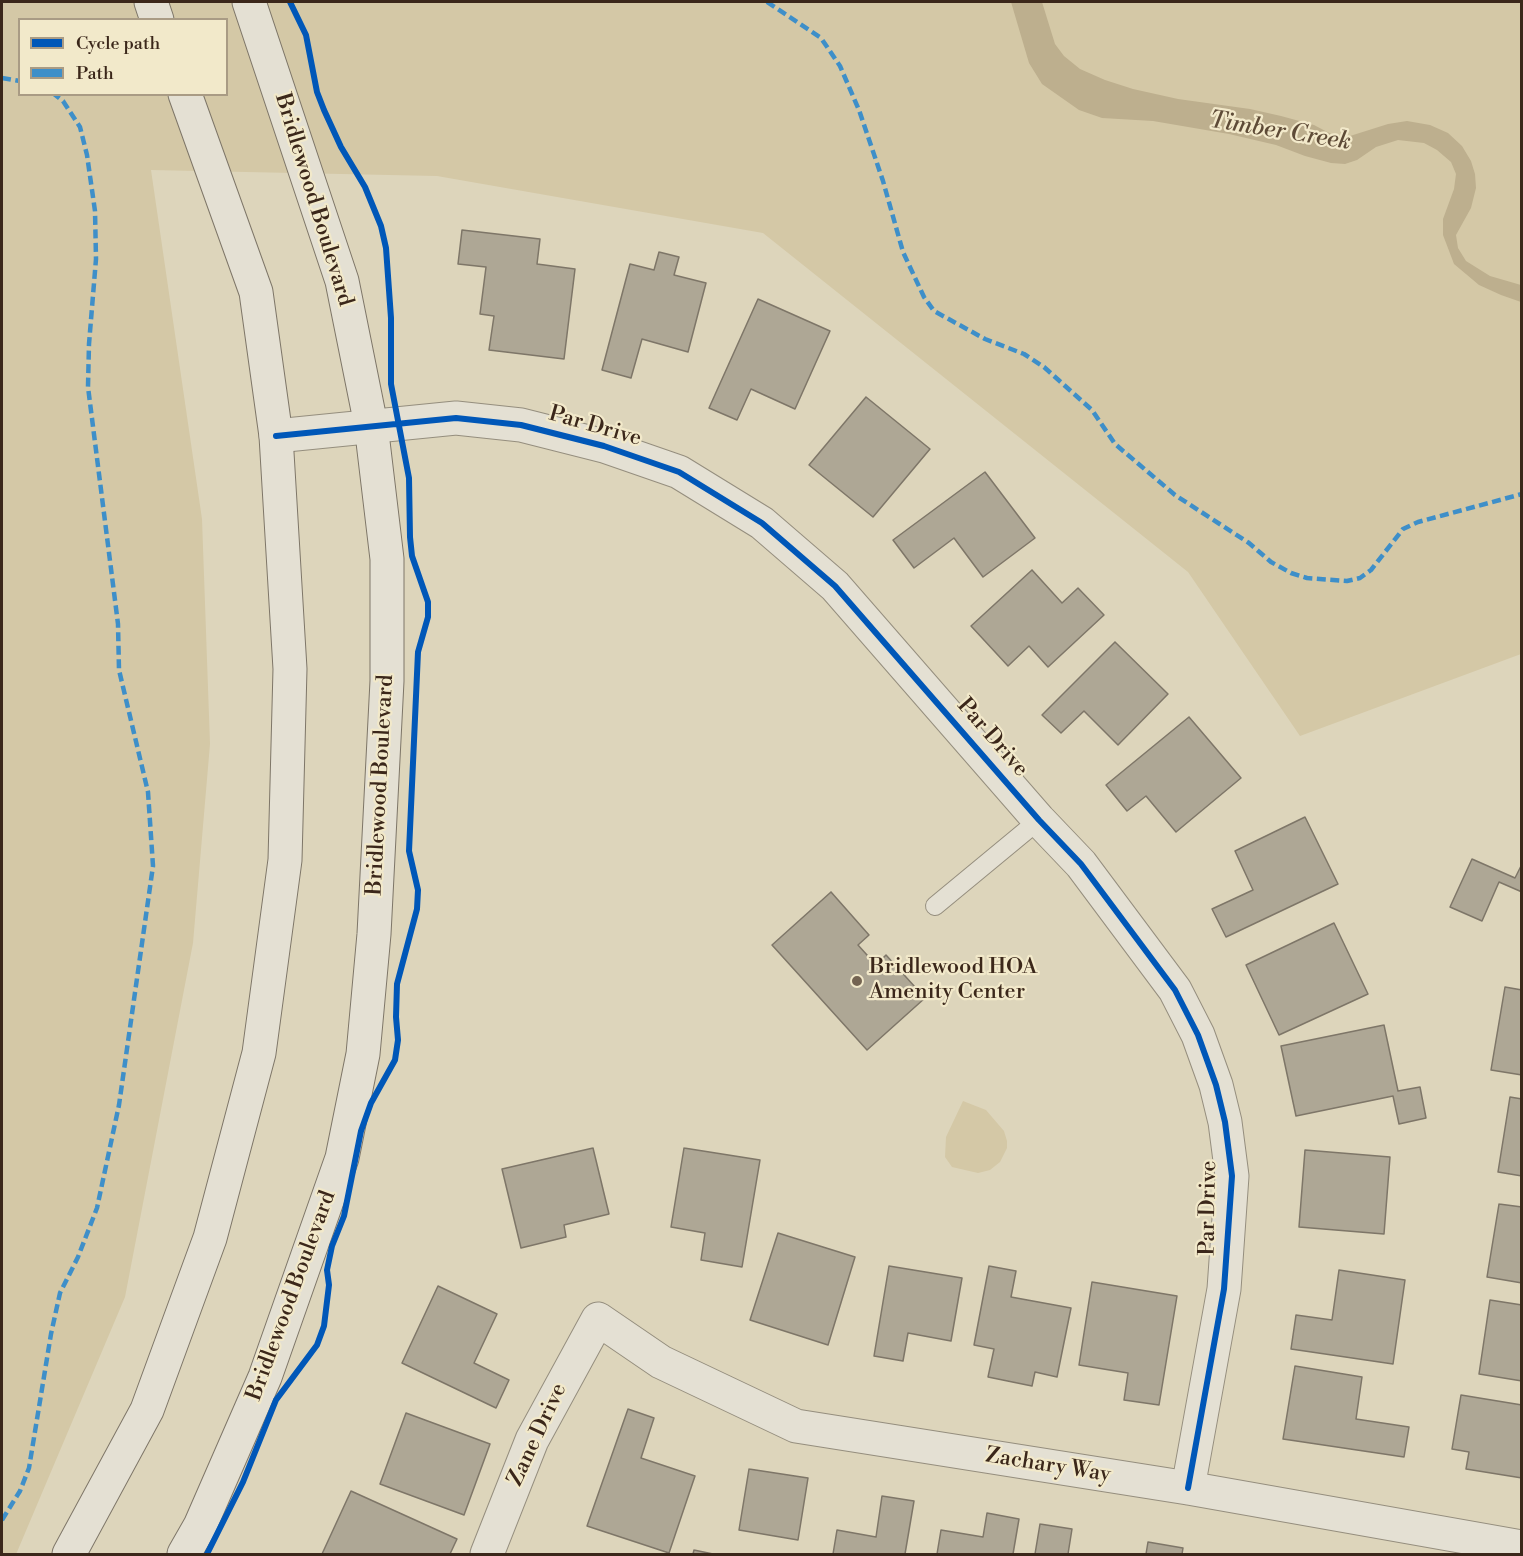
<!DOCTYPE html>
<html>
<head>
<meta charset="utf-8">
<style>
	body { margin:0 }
	#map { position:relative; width:1523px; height:1556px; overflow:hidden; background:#ddd5bb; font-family:"Libre Bodoni",serif }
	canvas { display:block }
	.frame { position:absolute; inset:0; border:3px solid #3b271a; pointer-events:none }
	.legend { position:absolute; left:18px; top:18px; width:210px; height:78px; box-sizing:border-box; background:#f2e9ca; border:2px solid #a99b84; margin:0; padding:8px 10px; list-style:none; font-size:18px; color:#3b271a }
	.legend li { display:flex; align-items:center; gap:12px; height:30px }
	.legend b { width:30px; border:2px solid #a99b84 }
</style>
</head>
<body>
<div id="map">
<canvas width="1523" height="1556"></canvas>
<div class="frame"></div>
<ul class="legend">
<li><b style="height:8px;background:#0057b8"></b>Cycle path</li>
<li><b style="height:8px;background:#3e8fc9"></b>Path</li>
</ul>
</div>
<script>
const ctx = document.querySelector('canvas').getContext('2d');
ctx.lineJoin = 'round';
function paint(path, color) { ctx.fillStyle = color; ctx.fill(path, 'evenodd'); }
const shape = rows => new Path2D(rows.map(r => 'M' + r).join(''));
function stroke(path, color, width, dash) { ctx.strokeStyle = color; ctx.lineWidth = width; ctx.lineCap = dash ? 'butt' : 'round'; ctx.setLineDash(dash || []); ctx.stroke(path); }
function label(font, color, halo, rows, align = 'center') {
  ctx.font = font + ' "Libre Bodoni",serif'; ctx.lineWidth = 4.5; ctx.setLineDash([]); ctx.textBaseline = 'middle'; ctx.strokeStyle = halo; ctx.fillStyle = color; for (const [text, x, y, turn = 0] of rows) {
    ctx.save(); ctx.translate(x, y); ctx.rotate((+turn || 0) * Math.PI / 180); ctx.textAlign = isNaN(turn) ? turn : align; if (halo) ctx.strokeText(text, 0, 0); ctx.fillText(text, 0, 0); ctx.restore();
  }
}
const green = shape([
	[2,2,1521,2,1521,654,1300,736,1188,572,763,233,437,176,151,170,202,519,210,744,193,943,125,1297,17,1552,16,1554,2,1554],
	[20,20,226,20,226,94,20,94],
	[963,1101,986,1110,1004,1131,1007,1141,1007,1148,1000,1162,990,1170,978,1173,952,1167,945,1157,946,1137]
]);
const water = shape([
	[1011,2,1042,2,1055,44,1064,56,1080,69,1105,80,1133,89,1178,99,1250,109,1281,116,1314,125,1333,135,1350,136,1388,124,1407,121,1430,125,1448,133,1462,146,1471,161,1475,174,1476,188,1471,208,1456,235,1458,248,1466,261,1490,276,1521,285,1521,302,1501,295,1479,285,1454,264,1443,235,1443,219,1454,189,1456,174,1451,162,1437,150,1424,143,1398,140,1376,147,1357,160,1345,164,1331,163,1305,156,1276,145,1229,134,1153,121,1102,118,1079,110,1042,84,1029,63]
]);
const building = shape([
	[462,230,540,239,537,264,575,269,564,359,489,350,494,316,480,314,486,267,458,264,462,230],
	[659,252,679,257,674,275,706,283,688,352,642,339,631,378,602,370,630,264,654,270,659,252],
	[758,299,830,331,795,409,751,389,737,420,709,408,758,299],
	[866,397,930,449,873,517,809,465,866,397],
	[985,472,1035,538,983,577,954,538,914,568,893,540,985,472],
	[1032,570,1062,603,1078,588,1104,615,1048,667,1029,646,1008,666,971,626,1032,570],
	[1115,642,1168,694,1118,745,1084,711,1061,733,1042,715,1115,642],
	[1189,717,1241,778,1176,832,1146,796,1127,811,1106,785,1189,717],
	[1305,817,1338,884,1226,937,1212,909,1253,890,1235,851,1305,817],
	[1472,859,1515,878,1522,864,1522,892,1499,882,1482,921,1450,907,1472,859],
	[831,892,869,935,858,945,876,965,886,955,925,998,867,1050,772,945,831,892],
	[1334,923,1368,994,1279,1035,1246,965,1334,923],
	[1505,987,1522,990,1522,1075,1491,1070,1505,987],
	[1384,1025,1398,1091,1420,1087,1426,1118,1399,1124,1393,1096,1296,1116,1281,1046,1384,1025],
	[1510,1097,1522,1099,1522,1176,1498,1172,1510,1097],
	[593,1148,609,1214,564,1225,566,1237,521,1248,502,1169,593,1148],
	[684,1148,760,1160,742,1267,701,1260,705,1233,671,1227,684,1148],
	[1305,1150,1390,1157,1384,1234,1299,1227,1305,1150],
	[1499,1204,1522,1207,1522,1283,1487,1277,1499,1204],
	[778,1233,855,1257,828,1345,750,1320,778,1233],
	[889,1266,962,1278,951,1341,908,1333,903,1361,874,1356,889,1266],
	[989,1266,1016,1271,1011,1297,1071,1308,1057,1377,1035,1372,1032,1386,988,1377,994,1349,974,1345,989,1266],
	[1339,1270,1405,1280,1393,1364,1291,1349,1296,1315,1332,1320,1339,1270],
	[1092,1282,1177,1296,1159,1405,1124,1400,1128,1373,1079,1365,1092,1282],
	[438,1286,497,1314,474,1363,509,1380,496,1408,402,1363,438,1286],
	[1490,1300,1522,1305,1522,1381,1479,1374,1490,1300],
	[1295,1366,1362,1377,1356,1419,1409,1427,1404,1457,1283,1439,1295,1366],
	[1461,1395,1522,1405,1522,1478,1466,1469,1469,1452,1452,1449,1461,1395],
	[628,1409,654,1418,641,1458,695,1476,669,1553,587,1526,628,1409],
	[406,1413,490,1444,464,1515,380,1484,406,1413],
	[749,1469,808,1478,798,1540,739,1530,749,1469],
	[351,1491,457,1539,450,1554,322,1554,351,1491],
	[882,1496,914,1501,905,1554,833,1554,837,1530,876,1537,882,1496],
	[987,1513,1019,1519,1013,1554,937,1554,941,1530,983,1537,987,1513],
	[1040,1524,1072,1529,1068,1554,1035,1554,1040,1524],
	[1148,1542,1183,1548,1182,1554,1146,1554,1148,1542],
	[694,1550,713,1554,693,1554,694,1550]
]);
const lane = shape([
	[935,906,1039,820]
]);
const street = shape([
	[276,436,456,418,521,425,604,446,679,472,762,523,835,586,1039,820,1081,864,1175,990,1198,1035,1216,1085,1225,1122,1232,1176,1224,1289,1188,1488],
	[487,1554,532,1440,598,1319,661,1362,796,1426,1188,1488,1522,1547]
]);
const secondary = shape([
	[151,2,157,20],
	[69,1554,147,1410,210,1238,259,1053,285,860,290,669,276,436,256,292,185,94],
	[184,1554,200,1526,265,1377,342,1158,363,1054,374,934,387,681,387,559,371,425,342,281,249,2]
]);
const quiet = shape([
	[767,2,821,38,840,66,859,110,883,181,903,252,924,297,934,311,985,339,1024,354,1044,367,1092,410,1115,444,1175,495,1249,543,1271,562,1291,573,1307,578,1347,581,1360,578,1371,570,1403,529,1418,522,1522,494],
	[2,78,20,81],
	[2,1520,20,1491,29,1468,51,1334,60,1293,78,1257,97,1208,119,1105,153,866,148,792,119,670,118,624,88,387,89,344,96,259,95,211,87,155,80,127,63,101,54,94]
]);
const cycleway = shape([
	[276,436,456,418,521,425,604,446,679,472,762,523,835,586,1039,820,1081,864,1175,990,1198,1035,1216,1085,1225,1122,1232,1176,1224,1289,1188,1488],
	[207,1554,243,1482,276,1400,317,1345,324,1326,329,1285,327,1270,332,1246,344,1216,361,1131,371,1103,395,1060,398,1040,396,1017,397,984,417,909,418,890,409,851,418,652,428,617,428,602,412,556,410,537,409,478,391,384,391,318,386,248,381,226,365,187,341,147,324,110,317,92,306,35,290,2]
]);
const markers = [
	[857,981,6,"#746452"]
];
const streetNames = [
	["Bridlewood Boulevard",313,200,73],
	["Par Drive",595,427,16],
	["Par Drive",992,738,49],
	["Bridlewood Boulevard",381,785,-87],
	["Par Drive",1209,1208,-89],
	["Bridlewood Boulevard",292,1296,-70],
	["Zane Drive",538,1435,-65],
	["Zachary Way",1048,1466,9]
];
const poiNames = [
	["Bridlewood HOA",869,968],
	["Amenity Center",869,993]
];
const waterNames = [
	["Timber Creek",1280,132,9]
];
paint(green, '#d4c8a6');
paint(water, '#bdaf8e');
paint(building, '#aea795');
stroke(building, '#7e7668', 1.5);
stroke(lane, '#958e7e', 20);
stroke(street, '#958e7e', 35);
stroke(secondary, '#7e7668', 35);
stroke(lane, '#e4e0d3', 18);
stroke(street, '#e4e0d3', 33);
stroke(secondary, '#e4e0d3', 33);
stroke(quiet, '#3e8fc9', 4.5, [9, 4.5]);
stroke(cycleway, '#0057b8', 6);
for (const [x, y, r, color] of markers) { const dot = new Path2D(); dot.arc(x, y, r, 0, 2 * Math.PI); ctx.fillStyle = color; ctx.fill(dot); stroke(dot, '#f2e9ca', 2); }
label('22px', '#3b271a', '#f2e9ca', streetNames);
label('22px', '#3b271a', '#f2e9ca', poiNames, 'left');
label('italic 24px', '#5e4b37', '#f2e9ca', waterNames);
</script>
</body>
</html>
